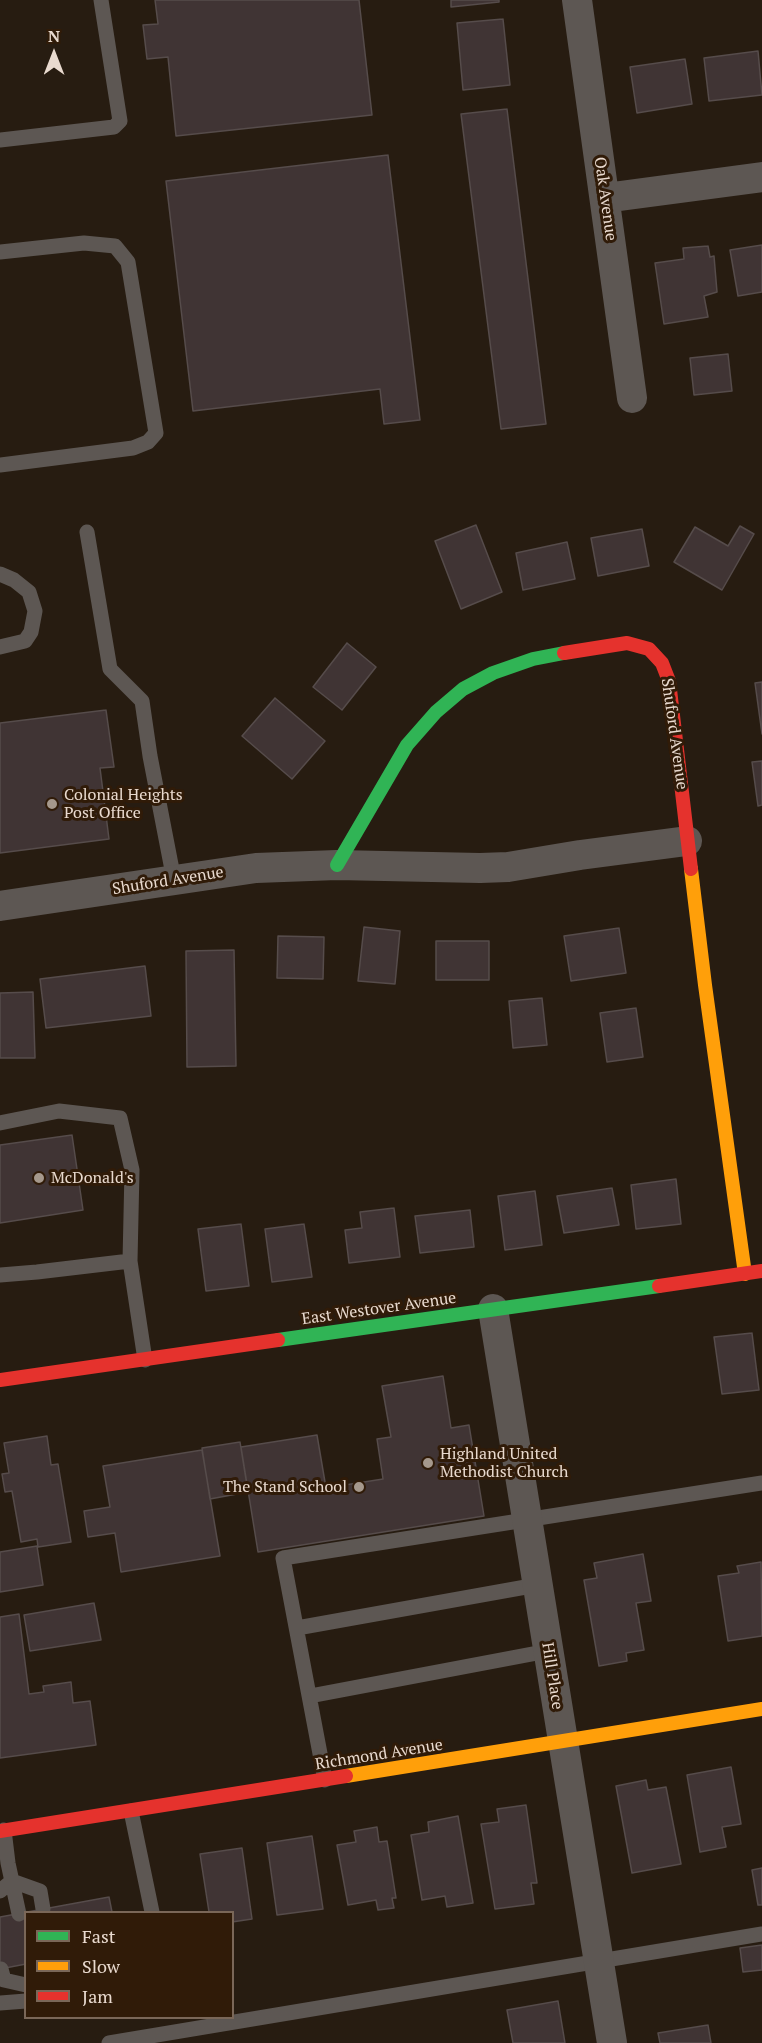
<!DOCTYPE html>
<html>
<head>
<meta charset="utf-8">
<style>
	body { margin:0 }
	#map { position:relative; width:762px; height:2043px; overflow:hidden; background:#271c11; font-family:"PT Serif",serif }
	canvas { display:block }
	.legend { position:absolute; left:24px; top:1911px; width:210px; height:108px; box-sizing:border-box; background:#301b08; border:2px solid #7a6758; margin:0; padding:8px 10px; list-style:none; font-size:18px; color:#e9dacf }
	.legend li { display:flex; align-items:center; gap:12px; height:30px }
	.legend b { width:30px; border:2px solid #7a6758 }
	.north { position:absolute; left:24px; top:24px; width:60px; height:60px; -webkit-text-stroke:4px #301b08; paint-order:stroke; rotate:0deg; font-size:16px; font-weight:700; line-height:24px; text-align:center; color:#e9dacf }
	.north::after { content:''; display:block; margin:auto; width:21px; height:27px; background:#e9dacf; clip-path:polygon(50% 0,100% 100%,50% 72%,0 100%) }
</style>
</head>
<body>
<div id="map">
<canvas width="762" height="2043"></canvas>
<ul class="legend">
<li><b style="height:8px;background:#30b455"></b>Fast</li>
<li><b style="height:8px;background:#ff9f0a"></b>Slow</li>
<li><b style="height:8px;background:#e5322d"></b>Jam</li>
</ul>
<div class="north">N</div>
</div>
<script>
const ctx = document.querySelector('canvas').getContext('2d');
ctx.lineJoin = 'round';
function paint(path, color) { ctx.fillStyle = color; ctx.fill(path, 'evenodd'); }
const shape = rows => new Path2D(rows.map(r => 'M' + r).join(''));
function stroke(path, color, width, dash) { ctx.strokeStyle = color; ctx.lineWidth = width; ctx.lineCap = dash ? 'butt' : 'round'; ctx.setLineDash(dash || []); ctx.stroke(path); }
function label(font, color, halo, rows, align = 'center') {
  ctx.font = font + ' "PT Serif",serif'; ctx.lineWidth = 6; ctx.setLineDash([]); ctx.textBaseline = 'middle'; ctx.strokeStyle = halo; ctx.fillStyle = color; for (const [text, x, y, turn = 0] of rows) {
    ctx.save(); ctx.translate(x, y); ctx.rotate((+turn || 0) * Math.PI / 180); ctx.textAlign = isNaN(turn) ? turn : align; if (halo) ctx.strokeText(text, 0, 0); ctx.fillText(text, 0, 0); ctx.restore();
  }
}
const building = shape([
	[155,0,359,0,372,115,176,136,168,57,147,59,143,25,158,24,155,0],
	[451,0,499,0,499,2,451,7,451,0],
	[503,19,510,85,463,90,457,23,503,19],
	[758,51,762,95,709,101,704,58,758,51],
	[685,59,692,104,637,113,630,67,685,59],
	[507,109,546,424,501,429,461,114,507,109],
	[388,155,420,420,384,424,380,389,193,411,166,181,388,155],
	[762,245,762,292,738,296,730,250,762,245],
	[708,246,710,257,714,256,717,292,704,296,708,317,664,324,655,263,684,259,683,248,708,246],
	[728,354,732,391,694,395,690,358,728,354],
	[476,525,502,592,461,609,435,541,476,525],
	[740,526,754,534,722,590,674,562,695,527,728,546,740,526],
	[642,529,649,566,598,576,591,538,642,529],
	[567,542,575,579,523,590,516,553,567,542],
	[347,643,376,667,342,710,313,687,347,643],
	[762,682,762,734,755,683,762,682],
	[275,698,325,741,292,779,242,736,275,698],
	[106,710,114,767,100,768,109,839,0,853,0,723,106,710],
	[762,761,762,805,758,806,752,762,762,761],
	[364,927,400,931,395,984,358,981,364,927],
	[619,928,626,973,571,981,564,936,619,928],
	[278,936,324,937,323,979,277,978,278,936],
	[436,941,489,941,489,980,436,980,436,941],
	[234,950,236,1066,187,1067,186,951,234,950],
	[145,966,151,1016,46,1028,40,979,145,966],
	[33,992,35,1058,0,1058,0,993,33,992],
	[542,998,547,1045,513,1048,509,1001,542,998],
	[636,1008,643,1057,607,1062,600,1013,636,1008],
	[72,1135,83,1210,0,1223,0,1145,72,1135],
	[676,1179,681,1224,636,1229,631,1185,676,1179],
	[612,1188,619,1225,564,1233,557,1196,612,1188],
	[535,1191,542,1245,505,1250,498,1196,535,1191],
	[394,1208,400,1257,349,1263,345,1230,362,1228,360,1212,394,1208],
	[470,1210,474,1247,420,1253,415,1216,470,1210],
	[241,1224,249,1286,206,1291,198,1229,241,1224],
	[304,1224,312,1277,272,1282,265,1229,304,1224],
	[752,1333,759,1390,722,1394,714,1337,752,1333],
	[443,1376,451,1428,469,1425,484,1516,258,1552,241,1447,317,1435,326,1488,383,1479,377,1439,391,1437,382,1386,443,1376],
	[47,1436,51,1465,58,1464,71,1542,38,1547,37,1539,21,1542,12,1491,5,1492,2,1474,9,1473,4,1443,47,1436],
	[240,1442,248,1492,210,1499,202,1448,240,1442],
	[202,1450,220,1556,121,1572,115,1533,88,1537,84,1511,110,1507,103,1466,202,1450],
	[37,1546,43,1585,0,1592,0,1552,37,1546],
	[643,1554,651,1601,636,1603,644,1650,626,1653,627,1661,599,1666,584,1580,597,1578,594,1563,643,1554],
	[761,1562,762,1636,728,1641,718,1576,739,1573,737,1566,761,1562],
	[94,1603,101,1640,30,1651,24,1615,94,1603],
	[19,1614,29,1694,44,1692,43,1686,71,1682,73,1703,90,1701,96,1745,0,1758,0,1617,19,1614],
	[731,1767,741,1824,722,1827,726,1847,700,1852,687,1775,731,1767],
	[646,1780,648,1790,666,1787,681,1864,632,1873,616,1786,646,1780],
	[526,1805,537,1883,531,1883,534,1904,495,1909,481,1824,499,1822,497,1809,526,1805],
	[458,1816,473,1903,447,1907,445,1896,422,1900,411,1835,429,1832,428,1822,458,1816],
	[377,1827,379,1842,387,1841,396,1898,392,1898,394,1908,378,1910,376,1900,348,1905,337,1845,356,1842,354,1831,377,1827],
	[312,1836,323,1909,277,1915,267,1843,312,1836],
	[242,1848,252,1919,232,1922,232,1912,209,1912,200,1854,242,1848],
	[762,1868,762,1905,758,1905,752,1870,762,1868],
	[109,1897,112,1912,26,1912,26,1964,0,1969,0,1917,109,1897],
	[762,1945,762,1970,743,1972,740,1948,762,1945],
	[558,2001,565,2043,513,2043,507,2010,558,2001],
	[708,2025,711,2043,660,2043,658,2033,708,2025]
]);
const lane = shape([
	[0,140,114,127,120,121,101,0],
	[0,252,84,243,115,246,128,262,156,433,148,442,133,448,0,465],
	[87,532,110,669,142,701,150,756,174,880],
	[0,574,14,580,29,592,35,611,31,632,25,641,0,647],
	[0,1123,59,1111,120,1118,132,1170,130,1261,145,1360],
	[0,1275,37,1272,130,1261],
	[297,1628,537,1585],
	[310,1696,548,1651],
	[325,1780,283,1558,762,1483],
	[131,1811,152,1912],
	[4,1830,8,1863,19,1914],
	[0,1891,12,1881,40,1891,43,1909],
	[1,1969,4,1980,26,1985],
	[0,2003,26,2001],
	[109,2043,762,1934]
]);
const street = shape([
	[577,0,632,398],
	[605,198,762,177],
	[0,906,256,868,337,865,480,868,508,867,580,855,687,841],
	[493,1309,612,2043]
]);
const fast = shape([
	[337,865,407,745,436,712,463,689,493,673,533,659,564,653],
	[278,1340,659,1286]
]);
const slow = shape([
	[691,869,705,985,745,1274],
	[346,1776,762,1709]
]);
const jam = shape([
	[564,653,627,643,649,649,662,663,669,681,691,869],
	[659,1286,762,1271],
	[0,1380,278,1340],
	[0,1831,346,1776]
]);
const markers = [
	[52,804,6,"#a5988c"],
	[39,1178,6,"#a5988c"],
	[428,1463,6,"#a5988c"],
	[359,1487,6,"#a5988c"]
];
const streetNames = [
	["Oak Avenue",605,199,82],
	["Shuford Avenue",674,734,82],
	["Shuford Avenue",168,881,-9],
	["East Westover Avenue",379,1309,-8],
	["Hill Place",552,1676,81],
	["Richmond Avenue",379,1755,-9]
];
const poiNames = [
	["Colonial Heights",64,795],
	["Post Office",64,813],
	["McDonald's",51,1178],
	["Highland United",440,1454],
	["Methodist Church",440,1472],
	["The Stand School",347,1487,"right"]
];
paint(building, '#403434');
stroke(building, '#564c4b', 1.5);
stroke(lane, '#5d5753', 15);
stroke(street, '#5d5753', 30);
stroke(fast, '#30b455', 14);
stroke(slow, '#ff9f0a', 14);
stroke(jam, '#e5322d', 14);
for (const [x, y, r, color] of markers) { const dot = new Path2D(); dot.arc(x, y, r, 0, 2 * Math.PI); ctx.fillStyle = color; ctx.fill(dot); stroke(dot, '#301b08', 2); }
label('16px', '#e9dacf', '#301b08', streetNames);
label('16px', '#e9dacf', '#301b08', poiNames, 'left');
</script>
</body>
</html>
